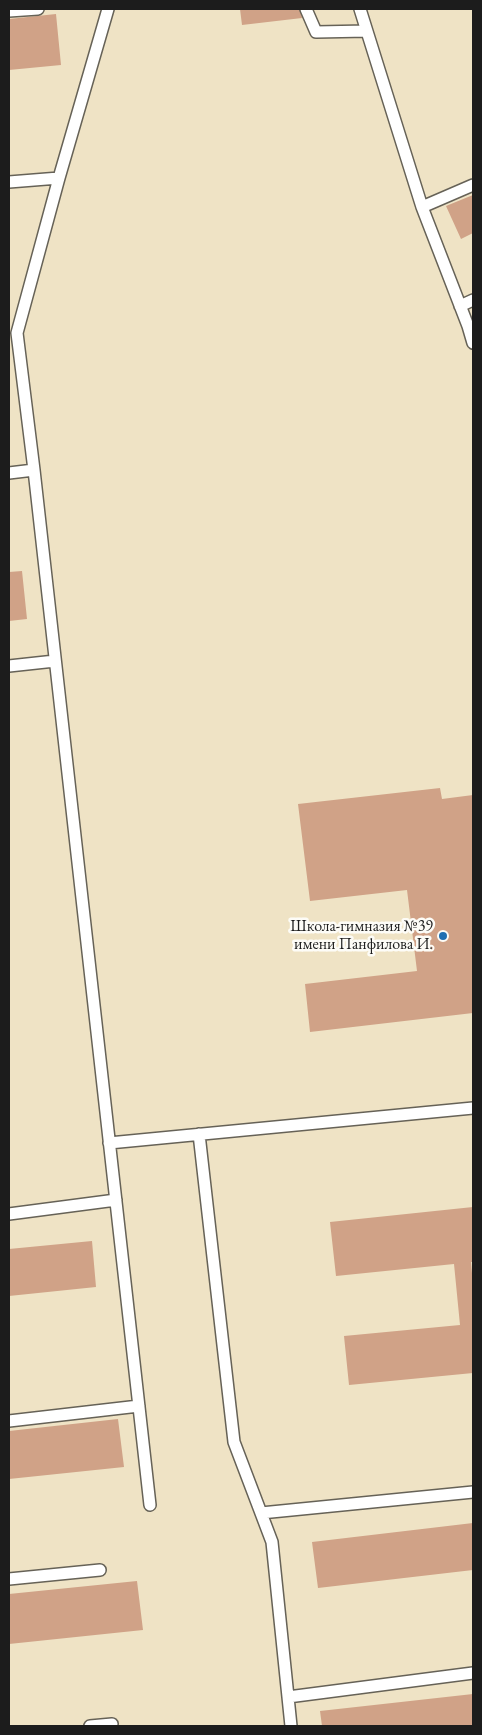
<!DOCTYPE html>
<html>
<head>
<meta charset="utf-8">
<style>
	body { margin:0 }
	#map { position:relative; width:482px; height:1735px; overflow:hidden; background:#efe3c5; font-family:"EB Garamond",serif }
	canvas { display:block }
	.frame { position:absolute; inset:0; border:10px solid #1c1c1c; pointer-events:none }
</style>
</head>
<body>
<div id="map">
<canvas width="482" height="1735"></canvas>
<div class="frame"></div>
</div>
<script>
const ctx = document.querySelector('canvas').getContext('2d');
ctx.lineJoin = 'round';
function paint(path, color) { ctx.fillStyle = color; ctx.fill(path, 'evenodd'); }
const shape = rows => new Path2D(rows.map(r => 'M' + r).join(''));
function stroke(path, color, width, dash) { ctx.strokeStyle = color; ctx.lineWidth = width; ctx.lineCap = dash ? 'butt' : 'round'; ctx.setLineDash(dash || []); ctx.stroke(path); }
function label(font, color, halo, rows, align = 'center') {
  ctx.font = font + ' "EB Garamond",serif'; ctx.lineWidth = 5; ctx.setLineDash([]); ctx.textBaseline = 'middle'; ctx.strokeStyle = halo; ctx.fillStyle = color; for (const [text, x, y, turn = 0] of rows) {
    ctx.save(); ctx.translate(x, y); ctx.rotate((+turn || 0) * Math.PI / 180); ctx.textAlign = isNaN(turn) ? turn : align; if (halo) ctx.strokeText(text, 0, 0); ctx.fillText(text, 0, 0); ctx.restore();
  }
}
const building = shape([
	[240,9,301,9,302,18,242,25],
	[56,14,61,65,9,70,9,19],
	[473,195,473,233,461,239,446,206],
	[22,571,27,619,9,621,9,572],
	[440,788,442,799,473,795,473,1013,310,1032,305,984,417,971,407,890,310,901,298,804],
	[473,1207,473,1262,471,1262,473,1284,473,1373,349,1385,344,1336,460,1325,454,1264,336,1276,330,1222],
	[92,1241,96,1287,9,1296,9,1249],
	[118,1419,124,1467,9,1479,9,1431],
	[473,1523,473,1570,318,1588,312,1542],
	[137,1581,143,1630,9,1644,9,1594],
	[473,1694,473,1726,322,1726,320,1711]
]);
const service = shape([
	[108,9,59,178,17,333,34,470,150,1505],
	[306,9,316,32,367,31],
	[360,9,422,207,468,326,473,343],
	[9,11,38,9],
	[9,182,59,178],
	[422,207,473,185],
	[460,306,473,300],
	[9,473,34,470],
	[9,666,55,661],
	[199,1134,234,1442,272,1542,291,1726],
	[109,1143,473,1108],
	[9,1214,116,1200],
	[9,1421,139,1406],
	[261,1513,473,1492],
	[9,1579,100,1570],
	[288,1697,473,1673],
	[90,1726,112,1724]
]);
const markers = [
	[443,936,5,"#1f6fb2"]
];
const poiNames = [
	["Школа-гимназия №39",433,927],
	["имени Панфилова И.",433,945]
];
paint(building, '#d0a287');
stroke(service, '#666257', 14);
stroke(service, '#fff', 11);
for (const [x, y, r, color] of markers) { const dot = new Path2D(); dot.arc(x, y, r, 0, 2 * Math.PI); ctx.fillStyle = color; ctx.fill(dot); stroke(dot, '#fdfcf7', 2); }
label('16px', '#1c1c1c', '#fdfcf7', poiNames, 'right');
</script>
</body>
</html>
